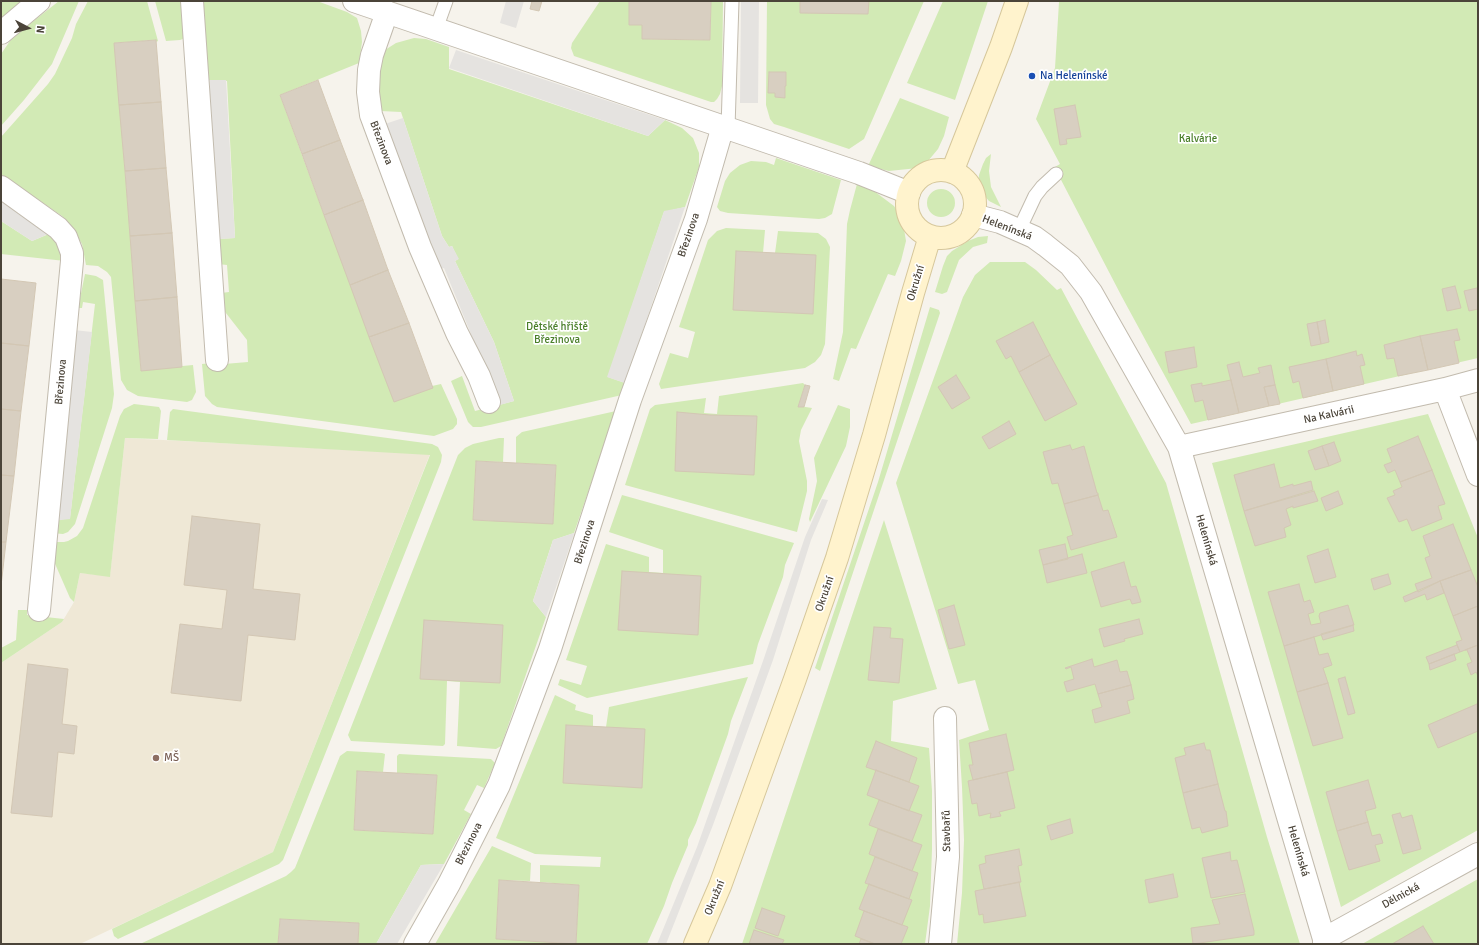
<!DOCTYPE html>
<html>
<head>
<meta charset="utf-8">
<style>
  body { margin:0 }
  #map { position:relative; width:1479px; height:945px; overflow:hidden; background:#f6f3ec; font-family:Signika,sans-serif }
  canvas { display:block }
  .frame { position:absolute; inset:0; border:2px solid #4b4439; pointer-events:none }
  .north { position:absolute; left:8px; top:8px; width:40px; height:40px; -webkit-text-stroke:3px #fff; paint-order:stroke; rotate:96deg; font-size:11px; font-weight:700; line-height:16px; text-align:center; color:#4b4439 }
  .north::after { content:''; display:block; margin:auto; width:14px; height:18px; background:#4b4439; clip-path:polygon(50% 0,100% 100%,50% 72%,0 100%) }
</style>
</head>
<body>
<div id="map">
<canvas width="1479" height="945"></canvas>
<div class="frame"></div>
<div class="north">N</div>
</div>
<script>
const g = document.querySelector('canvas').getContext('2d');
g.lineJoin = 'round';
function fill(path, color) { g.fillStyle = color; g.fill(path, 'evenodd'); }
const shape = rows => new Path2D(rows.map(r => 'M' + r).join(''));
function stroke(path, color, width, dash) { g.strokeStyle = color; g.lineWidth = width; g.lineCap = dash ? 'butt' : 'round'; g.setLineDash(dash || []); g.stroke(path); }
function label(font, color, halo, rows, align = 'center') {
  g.font = font + ' Signika,sans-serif'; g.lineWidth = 3.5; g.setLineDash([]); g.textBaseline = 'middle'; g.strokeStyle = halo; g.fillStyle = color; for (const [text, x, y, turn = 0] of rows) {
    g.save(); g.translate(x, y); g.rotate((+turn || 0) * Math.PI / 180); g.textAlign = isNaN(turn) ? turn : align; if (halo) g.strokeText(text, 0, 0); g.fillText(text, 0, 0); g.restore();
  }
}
fill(shape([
  [125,438,430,454,273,852,80,944,1,944,1,663,62,622,74,602,80,573,110,576]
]), '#efe8d6');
fill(shape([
  [1,1,23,1,1,19],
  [59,1,79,1,52,64,24,100,1,126,1,54,10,41,26,27],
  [88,1,147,1,158,41,156,42,156,40,115,43,141,370,193,365,196,392,192,400,187,402,138,396,127,390,121,380,111,277,107,272,98,266,86,265,82,244,69,223,62,216,1,174,1,137,48,84,55,74,72,38,76,24],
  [155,1,182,1,185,36,183,39,180,40,166,41],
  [199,1,317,1,347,12,357,18,361,31,362,42,359,63,280,95,324,215,433,388,432,386,441,384,457,419,457,424,453,429,434,436,217,407,212,404,205,396,202,364,212,363,212,365,248,362,247,340,222,308,221,293,229,292,227,265,218,264,216,239,235,238,227,81,204,80],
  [600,1,629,1,629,25,642,25,642,39,710,40,711,1,723,1,722,86,720,94,717,99,714,102,711,102,574,56,571,48,572,43],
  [767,1,924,1,864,139,849,149,784,127,774,124,770,119,766,105],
  [943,1,988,1,955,100,907,83],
  [1061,1,1478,1,1478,358,1191,424,1122,297,1059,176,1055,167,1060,164,1036,119,1055,68,1059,2],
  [414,38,426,39,449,47,449,69,648,136,665,120,682,128,693,138,699,153,699,167,685,207,664,212,608,377,625,383,622,395,481,427,473,427,468,422,451,381,462,376,475,411,514,401,494,342,455,261,458,259,452,246,449,247,442,236,401,112,380,111,373,96,378,61,385,50,396,43],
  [900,98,949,117,944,136,938,149,928,161,918,168,889,171,868,166],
  [991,154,989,171,991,187,1001,207,989,201,981,192,978,185,979,175,983,164,986,158],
  [776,158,841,180,832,214,825,218,819,219,728,213,720,211,717,207,725,181,730,173,740,165,751,161,766,162,774,165],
  [857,184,874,191,894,206,898,212,903,223,906,241,901,261,895,276,888,274,856,349,851,348,839,381,833,379,843,332,847,224,850,210],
  '927 203a14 14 0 1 1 28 0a14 14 0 1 1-28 0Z',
  [1,221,32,241,51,233,60,246,65,261,1,254],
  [726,228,765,230,763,253,775,253,778,231,818,233,826,239,830,247,825,344,821,355,815,362,805,368,661,389,659,384,670,353,688,358,695,332,679,327,708,240,717,231],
  [988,236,987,243,973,247,959,260,947,292,942,294,935,292,943,266,947,256,952,251,968,241,978,237],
  [990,262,1025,262,1036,270,1057,290,1061,288,1166,483,1267,837,1300,944,957,944,962,893,964,840,962,787,959,740,989,730,975,680,958,684,896,483,963,297,975,275],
  [85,274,96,276,103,280,114,394,112,408,75,524,68,532,63,534,51,533,52,521,70,518,95,304,83,302,82,308,78,308],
  [930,307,939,310,940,313,820,671,815,668,878,482],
  [803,383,805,385,799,406,812,408,801,430,799,441,807,481,807,491,797,532,625,485,650,409,655,405,706,398,704,413,717,414,719,396],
  [134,404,159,407,161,411,158,439,125,438,110,577,80,573,74,602,70,598,49,550,50,542,64,542,68,541,77,536,83,528,120,416,124,409],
  [838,405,850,409,850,427,846,446,810,522,809,519,817,481,814,458],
  [173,409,432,444,438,447,442,455,441,462,283,860,279,864,118,939,114,936,112,929,273,852,430,455,167,440,170,412],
  [616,411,574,533,553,540,533,601,546,617,501,746,496,749,457,746,460,682,447,681,445,744,443,746,351,741,348,735,458,455,465,448,473,444,499,438,504,438,503,462,476,461,473,520,553,523,556,465,516,463,516,437,522,432],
  [1428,414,1478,538,1478,830,1341,907,1212,463],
  [622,495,794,543,785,565,783,577,758,644,753,664,587,698,558,685,560,679,581,685,587,666,566,660,606,544,649,557,649,572,663,573,663,550,609,532],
  [884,520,937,689,893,701,891,741,929,748,932,791,932,849,930,906,925,944,742,944],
  [18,610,27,610,27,615,64,619,62,622,1,663,1,648,16,640],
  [748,677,731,721,728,734,696,823,688,840,688,845,672,883,664,906,647,944,435,944,492,846,531,863,530,881,499,880,496,939,576,943,579,885,540,882,540,865,600,867,601,857,535,854,496,838,555,695,576,705,575,710,593,715,593,726,606,727,609,707],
  [347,751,382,753,385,754,383,772,357,771,354,830,433,834,437,775,397,773,397,756,399,754,491,759,495,763,484,788,477,785,464,810,471,814,444,864,421,865,376,944,358,944,359,923,280,919,278,944,140,944,286,876,291,872,295,868,340,756],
  [1478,879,1478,944,1362,944]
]), '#d2eab5');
fill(shape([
  [506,1,524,1,516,28,500,23],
  [741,1,759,1,758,103,740,103],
  [456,50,665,120,648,136,449,68],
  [209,80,226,80,235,238,220,239],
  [403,118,442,236,449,247,452,246,459,259,455,261,494,342,514,401,500,405,444,268,437,270,382,125],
  [1,198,51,233,32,241,1,221],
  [685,207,625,383,607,377,664,211],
  [74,330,92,332,70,519,52,521],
  [822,499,828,500,811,540,773,660,713,825,666,944,657,944,697,847,763,661,805,537],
  [574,533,574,534,546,617,533,601,553,540],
  [444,864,397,944,376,944,421,865]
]), '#e5e3e0');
const building = shape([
  [532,1,542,1,539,11,530,9,532,1],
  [629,1,711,1,710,40,642,39,642,25,629,25,629,1],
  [800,1,869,1,868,14,800,13,800,1],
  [156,40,161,102,119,105,114,43,156,40],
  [769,72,786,72,786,86,785,86,785,98,775,97,775,93,768,93,769,72],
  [318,80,340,140,302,154,280,95,318,80],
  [161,102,166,168,125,171,119,105,161,102],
  [1075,105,1081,137,1066,139,1067,144,1060,145,1054,109,1075,105],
  [340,140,363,200,324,215,302,154,340,140],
  [166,168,172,233,130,236,125,171,166,168],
  [363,200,388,270,350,285,324,215,363,200],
  [172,233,177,297,135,301,130,236,172,233],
  [736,251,816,255,813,314,733,310,736,251],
  [388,270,409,323,369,337,350,285,388,270],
  [1,279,36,283,29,346,1,343,1,279],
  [1455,286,1461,308,1447,311,1442,289,1455,286],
  [1477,288,1478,309,1469,311,1464,291,1477,288],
  [177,297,182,367,141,371,135,301,177,297],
  [1325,320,1329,342,1321,344,1317,322,1325,320],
  [1033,322,1050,355,1019,372,1011,356,1006,359,996,341,1033,322],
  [1317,322,1321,344,1311,346,1307,324,1317,322],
  [409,323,433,388,394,402,369,337,409,323],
  [1457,329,1460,340,1454,341,1459,363,1428,370,1420,336,1457,329],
  [1420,336,1428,370,1398,376,1394,358,1387,359,1384,345,1420,336],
  [1,343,29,346,21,411,1,409,1,343],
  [1194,347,1197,367,1169,373,1165,352,1194,347],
  [1356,351,1357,356,1362,354,1365,365,1360,366,1364,384,1333,391,1326,359,1356,351],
  [1050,355,1077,404,1045,421,1019,372,1050,355],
  [1326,359,1333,391,1303,398,1299,381,1293,383,1289,367,1326,359],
  [1239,362,1243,377,1260,373,1258,368,1271,365,1275,385,1264,387,1269,406,1239,413,1227,365,1239,362],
  [956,375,970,398,952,409,938,387,956,375],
  [1231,380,1239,413,1208,420,1203,400,1195,402,1191,385,1202,383,1202,386,1231,380],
  [805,385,810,386,804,407,798,407,805,385],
  [1275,385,1280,404,1269,406,1264,387,1275,385],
  [1,409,21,411,14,476,1,475,1,409],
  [677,412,710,415,757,416,754,475,675,471,677,412],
  [1009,421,1016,434,989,449,982,437,1009,421],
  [1418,436,1432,470,1400,482,1395,470,1388,473,1384,465,1392,462,1387,449,1418,436],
  [1334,442,1341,461,1329,466,1322,446,1334,442],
  [1070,445,1072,450,1084,446,1097,493,1098,493,1098,495,1064,504,1058,483,1052,484,1043,452,1070,445],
  [1322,446,1329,466,1315,470,1308,451,1322,446],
  [476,461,556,465,553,524,473,520,476,461],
  [1274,464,1280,488,1293,484,1293,486,1311,481,1313,490,1244,511,1234,475,1274,464],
  [1432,470,1445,504,1438,506,1442,519,1412,531,1407,519,1399,522,1387,498,1395,495,1393,491,1402,487,1400,482,1432,470],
  [1,475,14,476,6,542,1,542,1,475],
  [1314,491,1318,501,1293,508,1293,506,1286,509,1291,525,1284,528,1286,537,1255,546,1244,511,1314,491],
  [1338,491,1343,504,1326,511,1321,498,1338,491],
  [1098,495,1103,511,1108,510,1117,537,1071,550,1067,537,1073,535,1064,504,1098,495],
  [192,516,260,524,253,589,300,594,295,640,248,635,241,701,171,693,180,624,222,629,227,590,184,585,192,516],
  [1453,524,1471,570,1440,581,1418,592,1415,584,1432,578,1425,558,1430,556,1423,536,1453,524],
  [1,542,6,542,1,586,1,542],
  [1065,544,1068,559,1043,565,1039,550,1065,544],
  [1328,549,1336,577,1315,583,1307,556,1328,549],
  [1082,554,1087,573,1047,583,1043,565,1082,554],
  [1124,562,1131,587,1136,586,1141,602,1132,604,1130,599,1101,607,1091,572,1124,562],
  [1471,570,1478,587,1478,606,1453,616,1440,581,1471,570],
  [622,571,701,576,698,635,618,630,622,571],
  [1388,574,1391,584,1374,590,1371,579,1388,574],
  [1440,581,1444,593,1427,600,1425,594,1405,602,1403,597,1440,581],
  [1299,584,1304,602,1310,600,1314,612,1308,614,1311,625,1321,623,1319,616,1320,613,1348,605,1354,625,1284,646,1268,592,1299,584],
  [954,605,965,645,949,649,938,610,954,605],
  [1478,606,1478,645,1460,652,1456,642,1462,640,1453,616,1478,606],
  [1139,619,1143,634,1124,639,1125,641,1104,647,1099,629,1139,619],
  [424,620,503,625,500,683,420,679,424,620],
  [1353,625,1354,631,1323,640,1321,634,1353,625],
  [874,627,891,628,890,638,903,639,899,683,868,680,874,627],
  [1314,637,1319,655,1328,653,1332,665,1323,668,1328,683,1297,692,1284,646,1314,637],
  [1457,645,1460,652,1429,664,1426,657,1457,645],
  [1478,645,1478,676,1476,672,1471,675,1467,664,1472,662,1467,650,1465,650,1478,645],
  [1454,654,1456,660,1430,670,1429,664,1454,654],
  [1092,659,1094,667,1117,660,1120,672,1127,671,1131,685,1098,694,1095,684,1067,692,1064,682,1074,679,1071,667,1066,669,1065,668,1092,659],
  [28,664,68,669,62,724,77,726,74,754,58,752,52,817,11,813,28,664],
  [1345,677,1355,713,1348,715,1338,679,1345,677],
  [1328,683,1343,738,1313,746,1297,692,1328,683],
  [1131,685,1134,699,1127,701,1130,713,1095,723,1092,710,1102,707,1098,694,1131,685],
  [1477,704,1478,731,1438,748,1428,725,1477,704],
  [566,725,645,729,642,788,563,783,566,725],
  [1006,734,1014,770,973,780,969,765,973,765,969,743,1006,734],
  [876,741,917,758,909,782,866,767,876,741],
  [1204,743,1206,750,1210,750,1218,784,1183,793,1175,758,1186,755,1184,748,1204,743],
  [876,770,919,786,909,811,867,795,876,770],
  [357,771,437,775,433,834,354,830,357,771],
  [1007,772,1015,808,999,812,1001,816,990,818,991,813,979,816,977,803,972,804,968,781,1007,772],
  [1368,780,1376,808,1365,811,1368,822,1337,831,1326,792,1368,780],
  [1218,784,1225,811,1226,811,1228,826,1202,833,1200,827,1192,829,1183,793,1218,784],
  [879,800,922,815,912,841,869,825,879,800],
  [1400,813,1402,818,1412,815,1421,849,1403,854,1392,815,1400,813],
  [1070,819,1073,833,1051,840,1047,826,1070,819],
  [1368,822,1372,836,1380,834,1383,843,1375,845,1380,861,1349,870,1337,831,1368,822],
  [878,829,922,845,912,871,869,854,878,829],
  [1019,849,1022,865,1018,866,1021,882,984,889,979,865,986,863,985,856,1019,849],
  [1230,852,1231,861,1237,860,1245,892,1211,898,1202,858,1230,852],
  [875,857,918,873,909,899,865,883,875,857],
  [1173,874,1178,897,1149,903,1145,880,1173,874],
  [499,880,579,885,576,944,496,939,499,880],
  [1019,882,1026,916,984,923,983,914,979,915,975,891,1019,882],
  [869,884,912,900,902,925,859,909,869,884],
  [1245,894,1254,931,1254,935,1193,944,1191,928,1220,924,1212,900,1245,894],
  [762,908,785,916,778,936,755,928,762,908],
  [864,911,908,927,901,944,875,944,855,936,864,911],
  [280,919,359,923,358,944,278,944,280,919],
  [1423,926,1434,944,1392,944,1423,926],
  [754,930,784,940,782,944,749,944,754,930],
  [861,939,875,944,859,944,861,939]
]);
fill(building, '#d8cfc1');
stroke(building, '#d3c7b4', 1);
const lane = shape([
  [436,29,446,1],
  [728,128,732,1],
  [1019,230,1035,196,1042,187,1056,174]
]);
const street = shape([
  [192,1,217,360],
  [354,1,859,173,909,193],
  [387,12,372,55,369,70,368,92,371,115,420,247,457,333,479,376,489,402],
  [1,33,39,1],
  [1,187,58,228,66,237,72,253,72,261,39,610],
  [973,215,1000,222,1034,237,1045,245,1070,265,1091,292,1179,447,1324,939,1324,944],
  [1445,389,1478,475],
  [1179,447,1445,389,1478,380],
  [1324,939,1478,854],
  [415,944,449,884,499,785,550,649,630,400,696,219,723,126],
  [940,944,948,857,945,718]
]);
const secondary = shape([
  '907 204a34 34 0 1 1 68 0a34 34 0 1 1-68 0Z',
  [952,172,1001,47,1017,1],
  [695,944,720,886,795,679,837,558,874,435,913,293,930,236]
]);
stroke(lane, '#c2bbae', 15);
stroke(street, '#c2bbae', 24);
stroke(secondary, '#d6c79b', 24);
stroke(lane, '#fff', 13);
stroke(street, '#fff', 22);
stroke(secondary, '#fff3cd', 22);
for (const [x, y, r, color] of [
  [1032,76,4,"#1a4fb4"],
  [156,758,4,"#8d6e63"]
]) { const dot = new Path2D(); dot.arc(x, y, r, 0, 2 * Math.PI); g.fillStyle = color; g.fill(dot); stroke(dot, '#fff', 1.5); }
label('11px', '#164399', '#fff', [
  ["Na Helenínské",1040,76]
], 'left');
label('11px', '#4a7f2a', '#fff', [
  ["Kalvárie",1198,139],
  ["Dětské hřiště",557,327],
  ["Březinova",557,340]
]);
label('11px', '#4b4439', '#fff', [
  ["Březinova",381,143,69],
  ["Helenínská",1007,228,21],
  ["Březinova",689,235,-71],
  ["Okružní",916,283,-73],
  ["Březinova",61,382,-85],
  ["Na Kalvárii",1329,415,-12],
  ["Helenínská",1206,540,74],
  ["Březinova",585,542,-72],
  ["Okružní",825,594,-71],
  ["Stavbařů",947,831,-91],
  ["Březinova",469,844,-63],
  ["Helenínská",1298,851,74],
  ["Dělnická",1401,896,-29],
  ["Okružní",715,898,-68]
]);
label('11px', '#785e54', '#fff', [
  ["MŠ",164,758]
], 'left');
</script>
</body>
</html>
